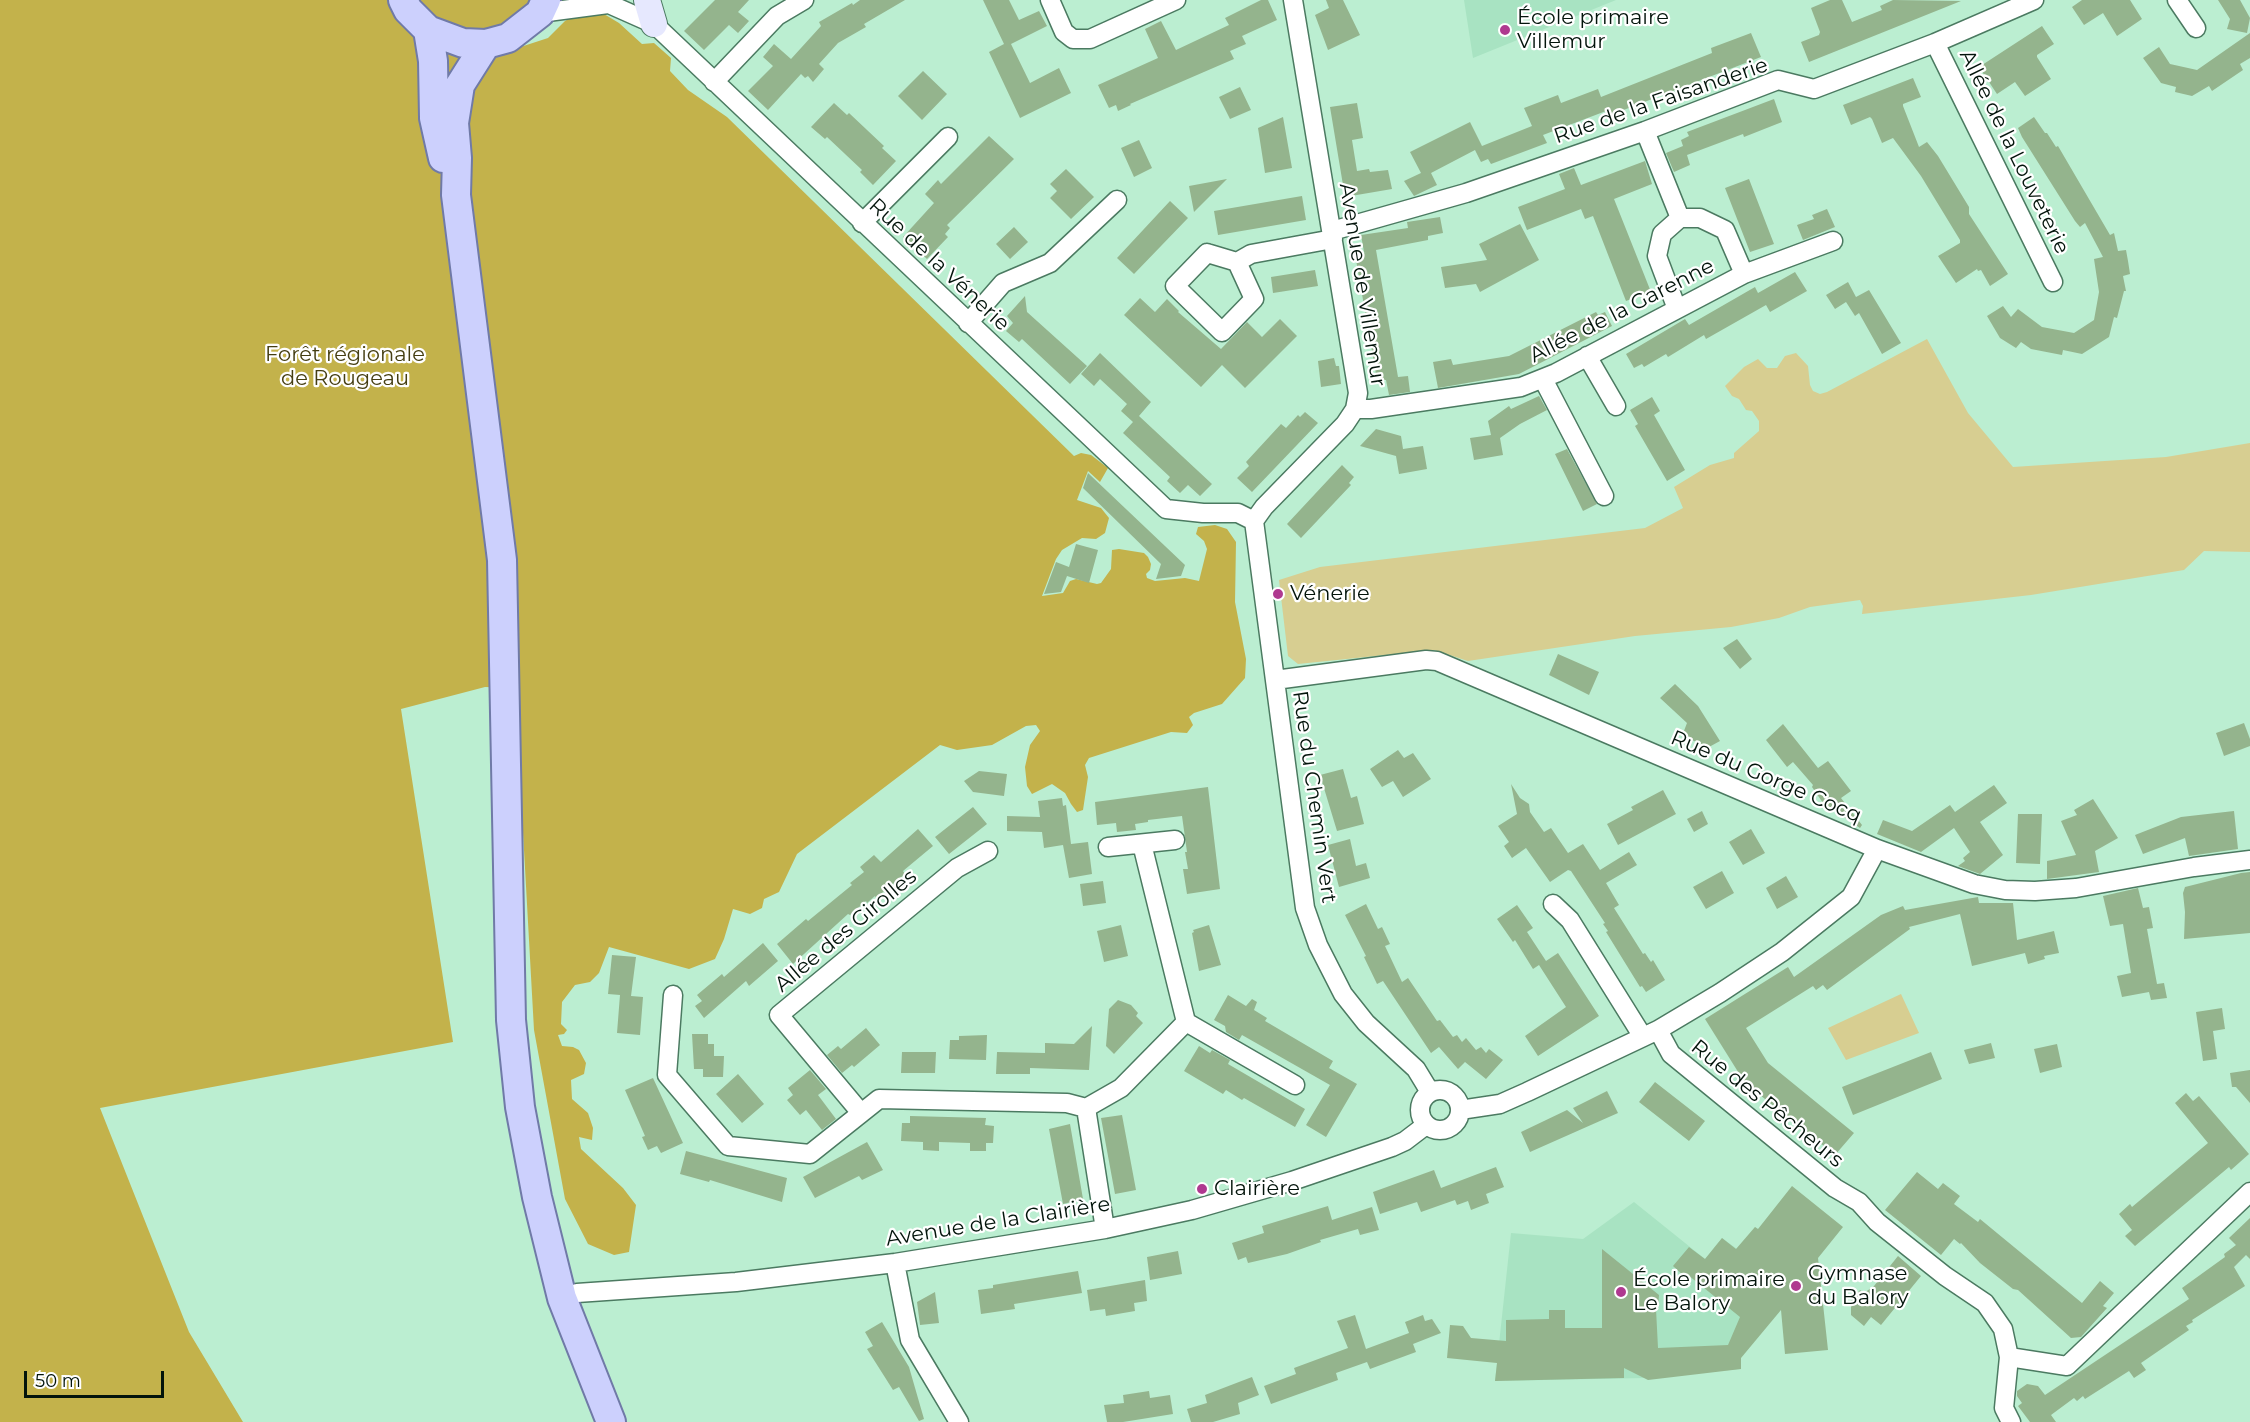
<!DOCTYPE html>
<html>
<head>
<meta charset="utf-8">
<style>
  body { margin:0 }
  #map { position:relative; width:2250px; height:1422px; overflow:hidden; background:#bbeed1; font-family:Montserrat,sans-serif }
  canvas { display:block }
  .scale { position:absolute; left:24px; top:1371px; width:140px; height:27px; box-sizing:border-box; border:3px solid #03140b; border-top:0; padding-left:8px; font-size:18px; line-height:21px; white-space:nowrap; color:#03140b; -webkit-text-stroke:4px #fff; paint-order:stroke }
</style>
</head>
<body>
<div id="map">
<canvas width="2250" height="1422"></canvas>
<div class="scale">50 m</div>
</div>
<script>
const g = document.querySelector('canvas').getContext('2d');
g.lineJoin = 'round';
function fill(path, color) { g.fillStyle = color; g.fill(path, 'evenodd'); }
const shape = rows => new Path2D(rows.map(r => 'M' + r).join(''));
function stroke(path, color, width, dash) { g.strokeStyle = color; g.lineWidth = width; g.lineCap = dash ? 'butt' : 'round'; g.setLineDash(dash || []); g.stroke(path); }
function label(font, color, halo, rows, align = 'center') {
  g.font = font + ' Montserrat,sans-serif'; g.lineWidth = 4.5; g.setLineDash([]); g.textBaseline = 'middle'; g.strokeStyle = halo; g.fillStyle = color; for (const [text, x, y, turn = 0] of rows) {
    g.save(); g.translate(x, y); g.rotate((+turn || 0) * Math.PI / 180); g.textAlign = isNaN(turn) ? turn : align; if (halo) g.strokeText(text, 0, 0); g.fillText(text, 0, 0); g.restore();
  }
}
fill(shape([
  [1464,0,1616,0,1473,58],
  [1634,1202,1705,1259,1722,1238,1737,1249,1755,1227,1769,1238,1751,1302,1741,1358,1741,1369,1644,1378,1495,1381,1511,1233,1583,1239]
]), '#a8e3c2');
fill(shape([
  [1927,339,1968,413,2013,467,2166,457,2250,443,2250,552,2204,551,2184,570,2031,595,1862,614,1863,606,1860,600,1810,607,1779,618,1731,627,1635,636,1468,661,1434,650,1298,664,1288,656,1279,580,1320,567,1645,528,1683,508,1674,487,1710,465,1734,458,1734,453,1759,431,1759,421,1752,411,1746,410,1739,399,1732,396,1725,386,1744,367,1758,359,1767,368,1777,368,1785,356,1796,353,1808,366,1810,385,1813,391,1820,394,1827,392],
  [1901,994,1919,1033,1846,1060,1828,1028]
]), '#d7ce91');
fill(shape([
  [0,0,539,0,496,55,548,38,565,21,580,13,599,11,619,23,642,44,654,43,671,58,670,71,688,90,727,117,1074,456,1081,453,1091,455,1108,468,1100,482,1088,471,1077,500,1101,508,1109,518,1105,533,1096,539,1082,538,1062,550,1056,559,1042,596,1063,593,1070,581,1076,579,1097,584,1101,583,1111,569,1112,550,1119,549,1144,553,1148,557,1151,564,1150,570,1146,574,1147,578,1155,581,1185,578,1199,581,1207,549,1204,541,1196,534,1198,527,1215,525,1227,529,1236,542,1235,602,1246,659,1245,678,1222,704,1194,713,1189,717,1193,725,1187,733,1171,732,1089,758,1085,765,1088,777,1083,810,1077,812,1071,804,1065,793,1052,784,1032,794,1027,786,1025,767,1030,745,1040,731,1036,725,1026,726,992,745,957,750,940,745,797,854,779,892,764,899,762,908,750,914,733,909,724,939,715,959,689,969,609,947,599,973,590,982,575,985,562,1002,561,1024,567,1030,564,1034,558,1035,562,1046,573,1047,579,1050,586,1063,584,1074,571,1080,572,1099,588,1113,593,1128,592,1140,579,1137,581,1149,623,1188,636,1205,629,1252,614,1255,588,1244,565,1199,534,1030,515,688,485,687,401,709,453,1042,100,1108,189,1332,243,1422,0,1422]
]), '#c3b24b');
fill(shape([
  [715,0,749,0,738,12,749,21,738,33,729,25,704,50,684,31],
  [860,0,905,0,864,24,866,27,838,43,819,64,824,69,813,82,808,76,805,78,801,74,768,110,748,91,773,66,763,57,774,44,791,59,821,26,819,22,852,3,853,5],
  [983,0,1009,0,1019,20,1039,11,1047,26,1011,44,1030,83,1059,68,1071,93,1020,118,989,52,1004,44],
  [1261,0,1268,0,1277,20,1242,36,1246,44,1230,51,1234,59,1130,104,1131,105,1118,111,1116,105,1109,108,1098,85,1158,58,1145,29,1161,21,1176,50,1229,25,1225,18],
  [1326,0,1343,0,1360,35,1328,50,1315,15,1329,8],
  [1830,0,1842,0,1852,22,1882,10,1880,6,1893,0,1961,1,1809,62,1801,42,1819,35,1820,32,1811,8],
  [2082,0,2130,0,2142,19,2117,36,2103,13,2084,25,2072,7],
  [2218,0,2240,0,2250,18,2247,33,2227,29,2230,19],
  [2042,26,2054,44,2037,55,2037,57,2051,79,2025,96,2015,82,1997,94,1979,67],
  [1751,33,1761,57,1608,116,1606,111,1543,135,1547,143,1491,164,1488,159,1481,162,1475,150,1431,173,1437,185,1414,196,1404,181,1421,173,1410,152,1470,122,1482,146,1532,126,1524,108,1558,95,1561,103,1598,89,1601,97,1712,53,1711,48],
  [2250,33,2250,58,2240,64,2243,70,2212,91,2209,86,2192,96,2175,92,2176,87,2161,83,2143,58,2159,47,2170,64,2197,70],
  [923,71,947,94,922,120,898,96],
  [1913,78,1921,97,1903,104,1903,106,1919,147,1927,142,1938,156,1969,207,1969,214,2008,274,1990,286,1981,270,1978,271,1977,269,1956,283,1938,256,1960,243,1960,240,1921,176,1893,138,1882,143,1872,119,1870,117,1851,125,1843,105],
  [1240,87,1251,110,1230,119,1219,97],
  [1774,99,1782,122,1744,137,1743,134,1687,155,1690,165,1674,172,1666,153,1683,146,1681,140,1689,136,1687,132],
  [834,103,847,115,849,113,884,146,882,148,896,161,873,185,860,172,862,170,827,137,825,139,811,127],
  [1357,103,1363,138,1352,140,1357,171,1369,169,1370,172,1388,170,1392,189,1345,197,1330,107],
  [1283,117,1292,168,1265,173,1258,128],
  [2034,117,2045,133,2047,133,2056,147,2058,146,2110,235,2114,233,2118,251,2126,250,2128,261,2130,274,2123,276,2126,291,2124,291,2117,318,2114,317,2109,337,2082,354,2063,350,2062,355,2031,349,2021,342,2016,348,2000,338,1987,316,2003,306,2011,317,2018,309,2042,327,2074,333,2094,320,2099,292,2094,259,2103,257,2085,223,2080,227,2075,221,2022,137,2018,128],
  [989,136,1014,159,947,225,950,228,945,234,948,237,927,259,903,237,934,203,925,194,938,180,941,184],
  [1139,140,1152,168,1134,177,1121,148],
  [1645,161,1652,184,1614,199,1651,292,1626,301,1593,216,1585,219,1581,209,1527,230,1518,207,1565,189,1559,174,1574,168,1581,185],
  [1066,169,1094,197,1071,219,1050,198,1057,191,1050,184],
  [1227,179,1194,212,1189,186],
  [1749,179,1774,244,1750,252,1725,188],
  [1302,196,1306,220,1218,235,1214,211],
  [1170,201,1188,218,1134,274,1117,258],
  [1827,209,1835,227,1803,240,1797,225,1814,219,1812,215],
  [1440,217,1443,233,1428,236,1428,240,1376,250,1398,377,1408,376,1410,392,1389,395,1386,380,1377,380,1355,254,1366,252,1364,252,1361,235,1408,228,1407,222],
  [1520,224,1539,260,1480,292,1476,284,1445,288,1441,267,1487,260,1479,244],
  [1014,227,1028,242,1010,259,996,244],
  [1315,270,1318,286,1273,293,1271,277],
  [1795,272,1807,291,1770,312,1766,305,1706,339,1704,335,1668,357,1666,354,1644,367,1642,364,1634,368,1626,354,1685,319,1689,325,1755,287,1758,293],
  [1848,282,1856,297,1869,290,1901,343,1882,354,1859,313,1855,316,1846,302,1835,309,1826,295],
  [1025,296,1027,312,1087,366,1070,384,1022,339,1019,342,1006,331,1013,323,1007,316],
  [1140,298,1155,312,1167,299,1179,311,1178,312,1221,349,1247,322,1262,337,1280,319,1297,336,1245,388,1222,365,1201,387,1124,315],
  [1596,312,1598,315,1605,312,1612,326,1519,374,1438,388,1433,362,1451,359,1453,365,1509,356],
  [1100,353,1151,402,1139,416,1212,484,1200,496,1188,485,1180,493,1167,481,1170,477,1123,433,1133,422,1121,411,1127,404,1100,379,1094,386,1081,374],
  [1334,358,1336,366,1339,366,1341,384,1321,387,1318,361],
  [1539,396,1547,410,1520,424,1500,438,1503,455,1474,460,1470,438,1491,435,1488,421,1509,406,1511,409],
  [1652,397,1660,411,1654,415,1685,470,1667,481,1635,426,1638,424,1630,410],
  [1305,412,1318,423,1252,492,1237,478,1249,466,1246,462,1281,424,1286,428,1298,415,1300,417],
  [1376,429,1401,436,1403,449,1423,446,1427,469,1399,474,1396,456,1360,446],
  [1567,449,1597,504,1583,511,1555,454],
  [1342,465,1354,477,1349,483,1351,485,1301,538,1287,524],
  [1088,473,1185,565,1181,576,1156,579,1161,564,1083,488],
  [1076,544,1098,550,1089,583,1067,576,1061,592,1044,594,1056,562,1069,567],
  [1737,639,1752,659,1740,669,1723,648],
  [1558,654,1599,672,1589,695,1549,675],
  [1675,684,1698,706,1720,741,1709,747,1682,736,1687,723,1660,698],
  [2244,723,2250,739,2250,746,2224,756,2216,733],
  [1783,724,1818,768,1828,761,1851,791,1841,798,1862,825,1860,828,1823,803,1812,787,1813,785,1793,762,1787,767,1766,740],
  [1398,750,1404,758,1413,753,1431,779,1403,797,1393,781,1382,787,1370,769],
  [1343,769,1351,798,1357,796,1364,824,1337,831,1320,775],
  [979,771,1007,774,1004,796,973,792,964,781],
  [1511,784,1520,798,1529,804,1530,812,1544,832,1551,828,1568,853,1583,844,1600,870,1629,852,1637,865,1606,883,1619,905,1614,908,1643,954,1645,953,1651,962,1653,960,1665,980,1646,992,1642,986,1640,987,1606,932,1608,931,1603,924,1605,923,1571,871,1568,870,1550,882,1526,848,1512,858,1504,846,1509,842,1498,826,1517,814],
  [1994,785,2007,803,1980,822,2003,855,1980,874,1958,866,1965,861,1963,858,1970,852,1954,828,1921,852,1877,834,1883,820,1912,831,1950,805,1955,812],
  [1208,787,1220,889,1187,894,1183,869,1188,869,1185,852,1187,852,1182,816,1148,820,1148,822,1135,824,1136,830,1117,832,1116,823,1097,825,1095,802],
  [1663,790,1676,814,1618,845,1607,824,1633,810,1631,807],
  [1062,798,1063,806,1066,805,1071,844,1088,842,1092,874,1069,878,1063,845,1044,848,1042,832,1007,831,1007,816,1040,817,1038,801],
  [2093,799,2118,838,2095,851,2099,872,2047,879,2047,861,2076,855,2061,821,2077,815,2074,810],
  [973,807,987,824,949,854,935,837],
  [1702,811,1708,824,1694,832,1687,819],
  [2234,811,2238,849,2189,856,2185,838,2143,854,2135,835,2181,817],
  [2018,814,2042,814,2040,864,2016,863],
  [918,829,933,846,903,871,905,874,876,898,875,896,867,903,866,901,850,915,848,914,793,964,777,944,806,919,808,921,852,885,850,883,864,872,860,867,874,855,881,862],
  [1751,829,1765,853,1743,865,1729,842],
  [1350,839,1356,866,1366,863,1370,878,1339,887,1328,845],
  [1722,871,1734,893,1706,909,1693,887],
  [2250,872,2250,933,2184,939,2185,912,2183,893,2185,887,2241,873],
  [1786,876,1798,897,1777,909,1766,888],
  [1103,881,1106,903,1083,906,1080,884],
  [2138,888,2143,908,2149,907,2153,928,2147,929,2157,984,2164,983,2167,998,2151,1000,2149,992,2122,997,2117,976,2131,973,2123,924,2110,926,2103,896],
  [1978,897,1979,903,2013,903,2017,940,2054,931,2059,953,2044,956,2045,959,2028,964,2025,953,1972,966,1960,914,1909,927,1910,929,1827,990,1823,985,1816,990,1813,986,1746,1028,1768,1063,1854,1133,1835,1155,1745,1083,1705,1019,1788,967,1794,977,1881,915,1903,906,1905,910],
  [1366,904,1378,929,1382,927,1390,944,1385,946,1402,982,1408,978,1437,1021,1440,1020,1453,1037,1457,1035,1462,1042,1466,1038,1476,1050,1481,1047,1486,1053,1489,1049,1503,1060,1486,1079,1465,1062,1458,1069,1439,1047,1431,1053,1383,981,1377,984,1364,957,1366,956,1345,915],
  [1517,905,1533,928,1527,932,1546,961,1558,953,1599,1016,1538,1056,1525,1036,1566,1007,1539,965,1533,969,1515,940,1513,942,1497,919],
  [1121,925,1128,956,1104,962,1097,931],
  [1209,925,1221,965,1199,971,1192,933,1194,932,1193,930],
  [763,943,778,961,749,986,746,981,704,1018,695,1006,702,1001,697,995,722,974,724,977],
  [612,955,636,957,631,996,643,997,640,1035,617,1033,620,995,608,994],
  [1228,995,1246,1006,1252,999,1257,1002,1254,1010,1267,1018,1265,1021,1333,1061,1329,1068,1357,1084,1326,1137,1306,1125,1330,1085,1242,1035,1239,1040,1226,1032,1225,1026,1214,1020],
  [1118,1000,1131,1005,1138,1013,1136,1016,1143,1023,1114,1054,1106,1046,1109,1009],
  [2222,1008,2225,1029,2213,1031,2217,1059,2203,1061,2196,1012],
  [1092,1026,1089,1070,1030,1068,1030,1074,996,1074,997,1052,1045,1053,1045,1043,1074,1044],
  [866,1028,880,1045,854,1067,852,1065,842,1073,827,1055,838,1046,841,1049],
  [692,1034,708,1034,708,1044,714,1044,714,1056,724,1056,723,1077,703,1077,703,1069,694,1069],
  [987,1035,986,1060,949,1059,950,1040,959,1040,959,1036],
  [1991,1043,1995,1058,1969,1064,1964,1050],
  [2057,1044,2062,1067,2040,1073,2034,1049],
  [1199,1046,1210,1053,1212,1050,1230,1060,1228,1064,1305,1109,1295,1127,1244,1098,1242,1100,1226,1090,1223,1094,1184,1071],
  [902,1052,936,1052,935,1073,901,1073],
  [1931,1052,1942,1079,1853,1115,1842,1087],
  [810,1070,826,1089,818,1095,836,1119,822,1130,806,1110,800,1115,787,1100,793,1095,788,1088],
  [2250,1070,2250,1103,2236,1087,2232,1087,2230,1073],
  [738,1074,764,1104,742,1123,716,1094],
  [653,1078,683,1143,661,1153,657,1146,648,1150,642,1137,645,1136,625,1090],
  [1655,1082,1705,1121,1689,1141,1639,1102],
  [1607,1091,1618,1113,1530,1152,1521,1132,1567,1110,1583,1123,1573,1108],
  [2186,1093,2193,1101,2199,1096,2249,1154,2231,1170,2229,1167,2135,1246,2125,1236,2132,1230,2119,1214,2130,1204,2132,1207,2208,1143,2175,1103],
  [1122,1115,1136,1190,1115,1194,1101,1118],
  [910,1116,986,1118,985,1125,994,1126,993,1143,986,1143,986,1151,970,1151,970,1143,939,1142,939,1151,923,1150,923,1142,901,1141,902,1123,910,1123],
  [1070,1124,1083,1199,1063,1204,1049,1129],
  [867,1142,883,1170,862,1180,859,1176,815,1198,803,1177],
  [686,1151,787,1178,782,1202,710,1180,709,1182,680,1174],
  [1496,1167,1504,1187,1486,1194,1489,1203,1471,1210,1468,1201,1457,1205,1455,1200,1421,1212,1417,1202,1380,1214,1373,1192,1434,1170,1441,1188],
  [1917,1172,1938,1189,1943,1183,1960,1196,1954,1204,1978,1222,1980,1219,2082,1303,2100,1281,2114,1293,2103,1306,2107,1308,2081,1337,2071,1338,2018,1290,2013,1289,1980,1263,1961,1243,1960,1244,1954,1239,1941,1255,1885,1210],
  [1792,1186,1843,1227,1818,1258,1828,1350,1785,1354,1781,1310,1741,1358,1741,1369,1648,1380,1624,1368,1624,1378,1495,1381,1497,1363,1447,1358,1450,1325,1463,1326,1471,1338,1506,1341,1506,1320,1549,1319,1549,1310,1565,1310,1565,1328,1602,1328,1602,1249,1659,1295,1658,1308,1656,1309,1658,1348,1728,1345,1740,1317,1688,1275,1684,1276,1673,1266,1689,1247,1705,1259,1722,1238,1736,1249,1755,1227,1758,1229],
  [1328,1206,1332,1220,1372,1207,1379,1230,1360,1235,1358,1229,1320,1240,1321,1242,1287,1254,1248,1263,1246,1257,1238,1260,1232,1243,1264,1233,1262,1226],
  [2250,1218,2250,1259,2246,1255,2234,1267,2245,1286,2192,1320,2193,1322,2186,1326,2189,1330,2141,1363,2146,1370,2134,1378,2129,1371,2085,1399,2083,1396,2077,1401,2074,1398,2051,1415,2056,1422,2030,1422,2018,1406,2022,1403,2017,1396,2017,1391,2027,1384,2038,1386,2045,1395,2189,1299,2182,1288,2225,1257,2224,1254,2236,1245,2229,1238],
  [1178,1251,1182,1274,1150,1280,1147,1257],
  [1898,1256,1921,1276,1881,1325,1871,1317,1864,1326,1851,1315,1851,1301,1860,1290,1864,1293,1874,1286],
  [1078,1271,1082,1293,1014,1304,1015,1309,981,1314,978,1290,993,1288,993,1285],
  [1145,1280,1147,1301,1134,1303,1135,1311,1106,1316,1105,1309,1090,1311,1087,1290],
  [935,1292,939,1323,920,1325,917,1302],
  [1355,1315,1366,1349,1409,1333,1405,1322,1423,1315,1425,1321,1432,1319,1441,1333,1413,1344,1416,1352,1370,1369,1367,1362,1336,1373,1338,1380,1271,1404,1264,1386,1296,1374,1294,1368,1348,1348,1337,1321],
  [882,1322,909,1367,924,1419,919,1421,899,1387,893,1390,867,1349,873,1346,865,1332],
  [1252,1377,1259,1395,1238,1403,1240,1414,1213,1422,1191,1422,1187,1409,1207,1403,1205,1395],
  [1149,1391,1150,1398,1170,1395,1173,1414,1123,1422,1107,1422,1104,1405,1124,1403,1123,1395]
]), '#94b48d');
const minor = shape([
  [600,0,654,24,1166,509,1203,513,1238,513,1254,521],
  [1050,0,1064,32,1073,39,1090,39,1176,0],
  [1293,0,1358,393,1355,409,1345,424,1264,507,1254,521,1305,908,1318,945,1343,994,1366,1023,1416,1069,1430,1092],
  [2177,0,2196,28],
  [540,13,608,4],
  [1935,43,2053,282],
  [714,82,777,16,804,0],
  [1645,131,1680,218],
  [862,223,948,137],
  [1332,231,1466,193,1645,131,1778,80,1814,89,1935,43,2034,0],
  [1207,253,1237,262,1254,299,1222,332,1175,286,1207,253],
  [1237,262,1251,254,1333,239],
  [1677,309,1657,256,1662,234,1680,218,1700,218,1725,230,1744,274],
  [968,323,1003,283,1050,263,1117,200],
  [1587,356,1616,406],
  [1543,379,1604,496],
  [1355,409,1371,409,1521,387,1556,373,1744,274,1833,241],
  [1275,680,1426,660,1437,661,1877,849,1974,884,2005,890,2035,891,2076,888,2194,867,2250,860],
  [1108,847,1175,840],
  [1553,904,1570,920,1643,1037],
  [673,995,667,1075,728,1146,810,1154,879,1099,1067,1103,1086,1108],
  [1186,1022,1295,1085],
  [1658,1030,1671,1054,1835,1188,1859,1202,1877,1222,1945,1276,1985,1303,2003,1329,2009,1357,2004,1408,2011,1422],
  '1420 1110a20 20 0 1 1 40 0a20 20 0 1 1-40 0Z',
  [1460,1110,1500,1104,1527,1092,1658,1030,1720,993,1782,952,1851,897,1877,849],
  [861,1113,779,1015,957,868,988,851],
  [1105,1229,1086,1108,1121,1088,1186,1022,1142,844],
  [895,1263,910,1340,959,1422],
  [562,1298,577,1293,736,1282,895,1263,1105,1229,1192,1210,1292,1181,1392,1147,1405,1141,1426,1125],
  [2009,1357,2067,1366,2250,1192]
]);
const secondary = shape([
  [647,0,654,24]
]);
const primary = shape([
  [403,0,408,10,428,30,463,43,486,44,508,38,540,13,546,0],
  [428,30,433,61,434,118,443,158],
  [486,44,460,85,454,123,457,158,456,195,502,560,511,1020,520,1107,537,1197,562,1298,611,1422]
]);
stroke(minor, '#4b7a61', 21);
stroke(secondary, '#4b7a61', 28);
stroke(primary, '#707aa7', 32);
stroke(minor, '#fff', 18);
stroke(secondary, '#e6e8fe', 26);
stroke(primary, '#ccd0fd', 28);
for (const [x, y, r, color] of [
  [1505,30,6,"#af3990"],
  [1278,594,6,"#af3990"],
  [1202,1189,6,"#af3990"],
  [1796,1286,6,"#af3990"],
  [1621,1292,6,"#af3990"]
]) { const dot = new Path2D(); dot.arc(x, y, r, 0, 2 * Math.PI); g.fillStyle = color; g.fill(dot); stroke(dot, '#fff', 2); }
label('21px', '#03140b', '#fff', [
  ["École primaire",1517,18],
  ["Villemur",1517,42],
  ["Vénerie",1290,594],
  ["Clairière",1214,1189],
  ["Gymnase",1808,1274],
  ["du Balory",1808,1298],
  ["École primaire",1633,1280],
  ["Le Balory",1633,1304]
], 'left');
label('21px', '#03140b', '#fff', [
  ["Rue de la Faisanderie",1661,101,-19],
  ["Allée de la Louveterie",2014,152,64],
  ["Rue de la Vénerie",939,265,43],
  ["Avenue de Villemur",1362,285,81],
  ["Allée de la Garenne",1622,311,-27],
  ["Rue du Gorge Cocq",1766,777,23],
  ["Rue du Chemin Vert",1314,797,82],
  ["Allée des Girolles",846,931,-40],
  ["Rue des Pêcheurs",1767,1104,39],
  ["Avenue de la Clairière",998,1222,-9]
]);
label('21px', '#453e12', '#fff', [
  ["Forêt régionale",345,355],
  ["de Rougeau",345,379]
]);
</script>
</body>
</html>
